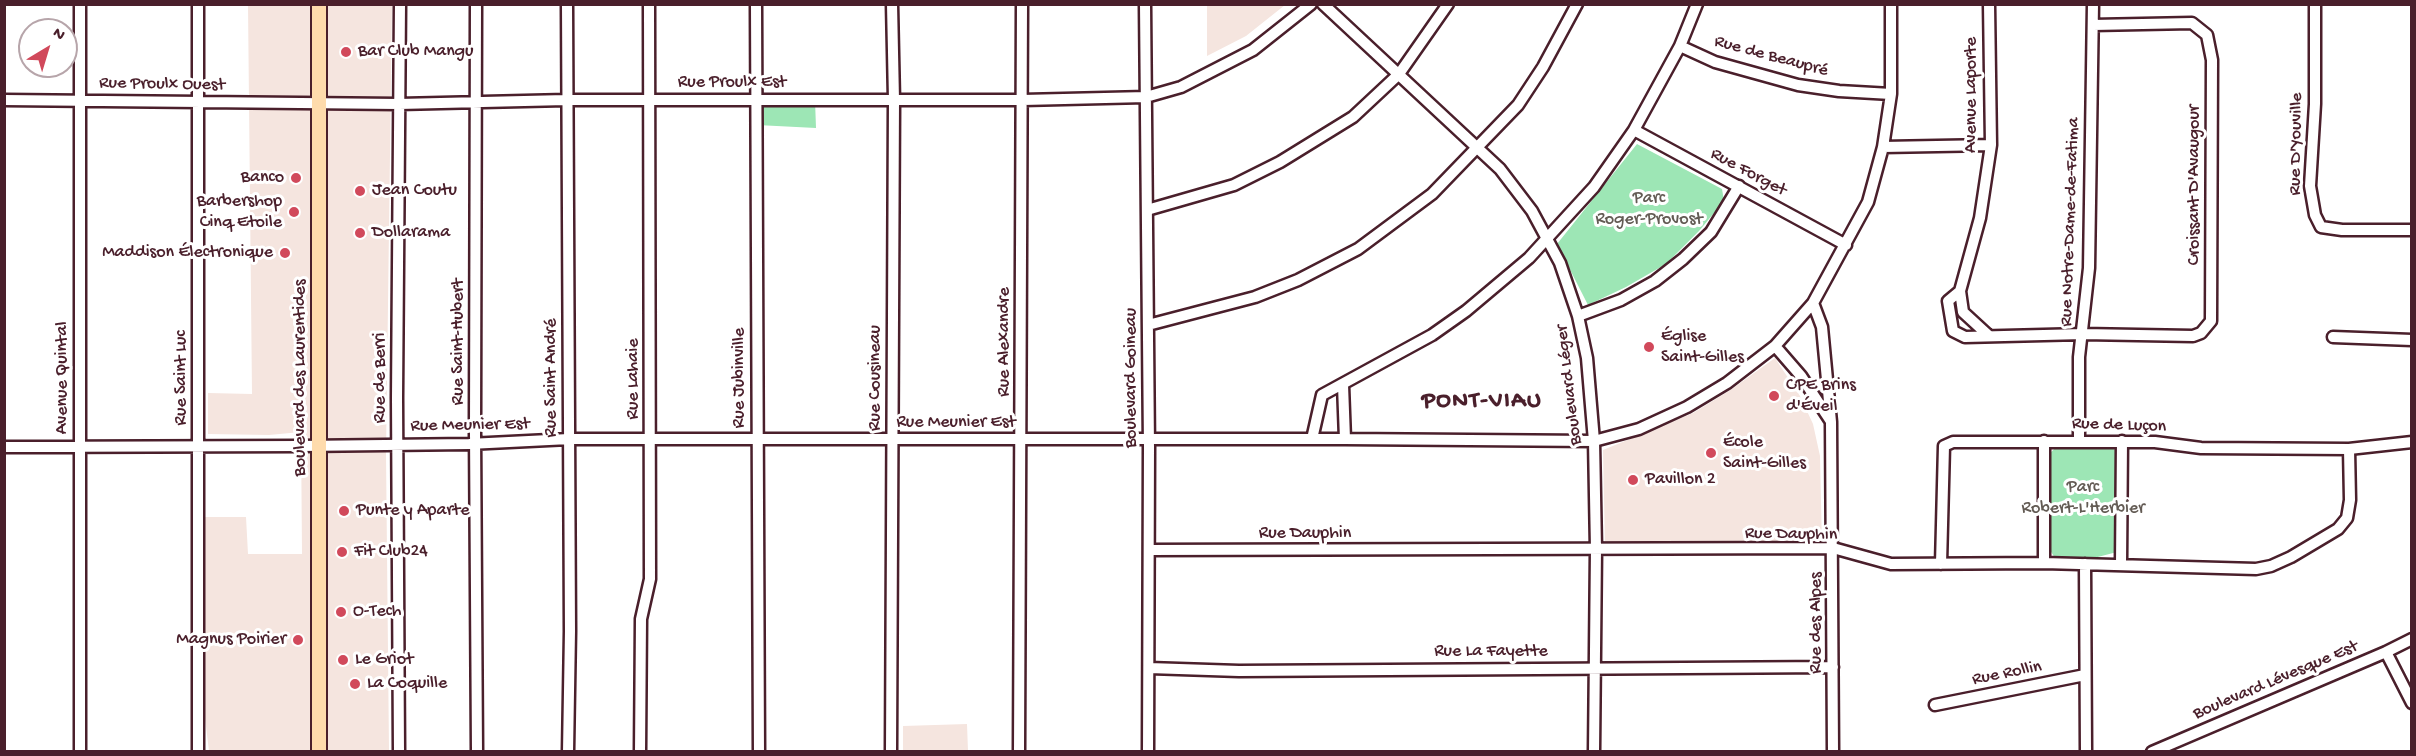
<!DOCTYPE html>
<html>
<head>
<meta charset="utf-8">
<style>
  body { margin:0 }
  #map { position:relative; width:2416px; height:756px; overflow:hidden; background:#fff; font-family:"Gochi Hand",sans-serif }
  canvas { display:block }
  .frame { position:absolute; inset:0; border:6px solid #4a1f2b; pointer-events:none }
  .north { position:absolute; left:18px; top:18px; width:60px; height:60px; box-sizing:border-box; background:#fff; border:2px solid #b7a5aa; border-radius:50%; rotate:38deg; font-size:16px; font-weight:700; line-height:24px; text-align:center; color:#4a1f2b }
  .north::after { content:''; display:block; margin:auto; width:21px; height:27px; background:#d1495b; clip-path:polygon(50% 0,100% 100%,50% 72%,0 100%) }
</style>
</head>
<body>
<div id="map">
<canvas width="2416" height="756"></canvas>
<div class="frame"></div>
<div class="north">N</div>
</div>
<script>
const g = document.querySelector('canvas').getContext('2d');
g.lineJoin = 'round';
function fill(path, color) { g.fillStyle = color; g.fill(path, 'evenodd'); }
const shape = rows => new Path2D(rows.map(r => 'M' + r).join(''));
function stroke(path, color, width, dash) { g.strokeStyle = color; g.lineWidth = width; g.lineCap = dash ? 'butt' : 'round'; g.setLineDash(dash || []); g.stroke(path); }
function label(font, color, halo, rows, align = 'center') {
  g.font = font + ' "Gochi Hand",sans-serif'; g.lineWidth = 6; g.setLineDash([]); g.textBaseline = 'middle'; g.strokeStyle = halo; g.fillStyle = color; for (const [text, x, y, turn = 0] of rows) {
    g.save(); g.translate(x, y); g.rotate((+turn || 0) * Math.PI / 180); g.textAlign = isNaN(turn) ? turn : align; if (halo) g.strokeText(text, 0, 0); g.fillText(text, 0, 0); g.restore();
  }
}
fill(shape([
  [248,5,392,5,386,454,389,751,209,751,198,660,198,517,246,517,248,554,302,554,301,432,269,435,208,434,208,393,252,394],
  [1207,5,1207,4,1285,5,1246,36,1207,56],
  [1775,358,1800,396,1813,424,1820,456,1822,546,1605,545,1603,450,1693,413,1729,391],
  [967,724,968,751,903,751,903,726]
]), '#f5e5df');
fill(shape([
  [757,99,815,100,816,128,757,125],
  [1637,144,1722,189,1724,201,1699,231,1666,264,1626,287,1588,305,1557,244],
  [2062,442,2108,445,2119,453,2117,552,2090,559,2067,561,2055,558,2046,544,2050,453]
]), '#9de6b5');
const minor = shape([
  [80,4,80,752],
  [476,4,475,432,477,752],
  [567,4,570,631,568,752],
  [756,4,759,752],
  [1145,4,1149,447,1148,752],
  [1323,4,1500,169,1532,211,1560,263,1578,316,1587,358,1594,441,1596,549,1594,752],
  [2315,4,2315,104,2310,186,2315,215,2321,227,2342,230,2412,230],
  [1680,46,1715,62,1798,85,1839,91,1891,94],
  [4,100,399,104,566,100,1023,100,1146,97,1181,87,1253,50,1311,4],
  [1634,130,1846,245],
  [1883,147,1991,145],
  [1147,210,1234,185,1280,162,1353,117,1399,74,1448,4],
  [1960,291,1948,301,1953,331,1965,337,2083,334,2193,336,2201,333,2211,321,2212,60,2207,35,2192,23,2093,25],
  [1813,303,1822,327,1831,422,1833,752],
  [1578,316,1621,300,1655,281,1683,259,1711,232,1739,186],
  [1148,325,1255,297,1298,280,1358,249,1432,194,1518,105,1543,67,1577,4],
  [1988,335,1963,312,1960,291,1980,218,1991,145,1989,4],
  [2333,337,2412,340],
  [1775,346,1801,376,1830,420],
  [1343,385,1345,439],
  [1312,439,1322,395,1432,335,1466,311,1529,258,1594,187,1634,130,1680,46,1697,4],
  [2079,441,2079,357,2089,268,2093,4],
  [4,447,301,446,469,444,569,439,1345,439,1594,441,1639,429,1687,407,1727,383,1775,346,1813,303,1868,202,1883,147,1891,94,1891,4],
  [1149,550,1833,548,1891,564,2044,563,2256,569,2271,566,2291,557,2338,529,2347,518,2350,500,2349,449],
  [2044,563,2044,441],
  [1941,564,1944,446,1953,442,2155,442,2201,448,2349,449,2412,442],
  [2085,564,2086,752],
  [2121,564,2122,441],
  [2386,652,2412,703],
  [1149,668,1239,671,1833,667],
  [1935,705,2085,675],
  [198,752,198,4],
  [399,752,397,398,400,4],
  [640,752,641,619,650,579,649,4],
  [891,752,894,100,892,4],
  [1019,752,1022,4],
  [2152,752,2386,652,2412,639]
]);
const major = shape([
  [319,752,319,4]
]);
stroke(minor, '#4a1f2b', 15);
stroke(major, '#4a1f2b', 18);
stroke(minor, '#fff', 10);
stroke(major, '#fedbac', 14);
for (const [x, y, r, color] of [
  [346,52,6,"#d1495b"],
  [296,178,6,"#d1495b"],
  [360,191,6,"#d1495b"],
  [294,212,6,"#d1495b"],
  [360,233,6,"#d1495b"],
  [285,253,6,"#d1495b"],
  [1649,347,6,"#d1495b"],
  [1774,396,6,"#d1495b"],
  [1711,453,6,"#d1495b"],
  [1633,480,6,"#d1495b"],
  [344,511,6,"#d1495b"],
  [342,552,6,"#d1495b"],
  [341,612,6,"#d1495b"],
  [298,640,6,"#d1495b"],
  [343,660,6,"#d1495b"],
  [355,684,6,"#d1495b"]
]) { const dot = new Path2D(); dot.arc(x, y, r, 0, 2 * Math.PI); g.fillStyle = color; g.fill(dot); stroke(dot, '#fff', 2); }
label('18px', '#4a1f2b', '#fff', [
  ["Bar Club Mangu",358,52],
  ["Banco",284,178,"right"],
  ["Jean Coutu",372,191],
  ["Barbershop",282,202,"right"],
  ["Cinq Etoile",282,223,"right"],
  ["Dollarama",372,233],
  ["Maddison Électronique",273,253,"right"],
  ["Église",1661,337],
  ["Saint-Gilles",1661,358],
  ["CPE Brins",1786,386],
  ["d'Éveil",1786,407],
  ["École",1723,443],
  ["Saint-Gilles",1723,464],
  ["Pavillon 2",1645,480],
  ["Punte y Aparte",356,511],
  ["Fit Club24",354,552],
  ["O-Tech",353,612],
  ["Magnus Poirier",286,640,"right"],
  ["Le Griot",355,660],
  ["La Coquille",367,684]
], 'left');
label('18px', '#4a1f2b', '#fff', [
  ["Rue de Beaupré",1771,57,15],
  ["Rue Proulx Est",732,83],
  ["Rue Proulx Ouest",162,85,1],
  ["Avenue Laporte",1972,95,-90],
  ["Rue D'Youville",2297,144,-89],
  ["Rue Forget",1748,173,28],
  ["Croissant D'Avaugour",2195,185,-90],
  ["Rue Notre-Dame-de-Fatima",2071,222,-88],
  ["Rue Saint-Hubert",459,342,-90],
  ["Rue Alexandre",1005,342,-90],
  ["Avenue Quintal",63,378,-90],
  ["Rue Saint Luc",182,378,-90],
  ["Boulevard des Laurentides",301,378,-90],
  ["Rue de Berri",381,378,-90],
  ["Rue Saint André",552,378,-90],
  ["Rue Jubinville",740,378,-90],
  ["Rue Cousineau",876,378,-90],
  ["Boulevard Goineau",1132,378,-90],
  ["Rue Lahaie",634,379,-90],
  ["Boulevard Léger",1570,385,-97],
  ["Rue Meunier Est",956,423],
  ["Rue Meunier Est",470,426,-1],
  ["Rue de Luçon",2119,426,2],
  ["Rue Dauphin",1305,534],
  ["Rue Dauphin",1791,535,1],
  ["Rue des Alpes",1817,623,-90],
  ["Rue La Fayette",1491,652],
  ["Rue Rollin",2007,674,-11],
  ["Boulevard Lévesque Est",2276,681,-23]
]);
label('18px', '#635b54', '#fff', [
  ["Parc",1649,199],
  ["Roger-Provost",1649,220],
  ["Parc",2083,488],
  ["Robert-L'Herbier",2083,509]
]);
g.letterSpacing = '1.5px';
label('bold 24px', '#4a1f2b', '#fff', [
  ["PONT-VIAU",1482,402]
]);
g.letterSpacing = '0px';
</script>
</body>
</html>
